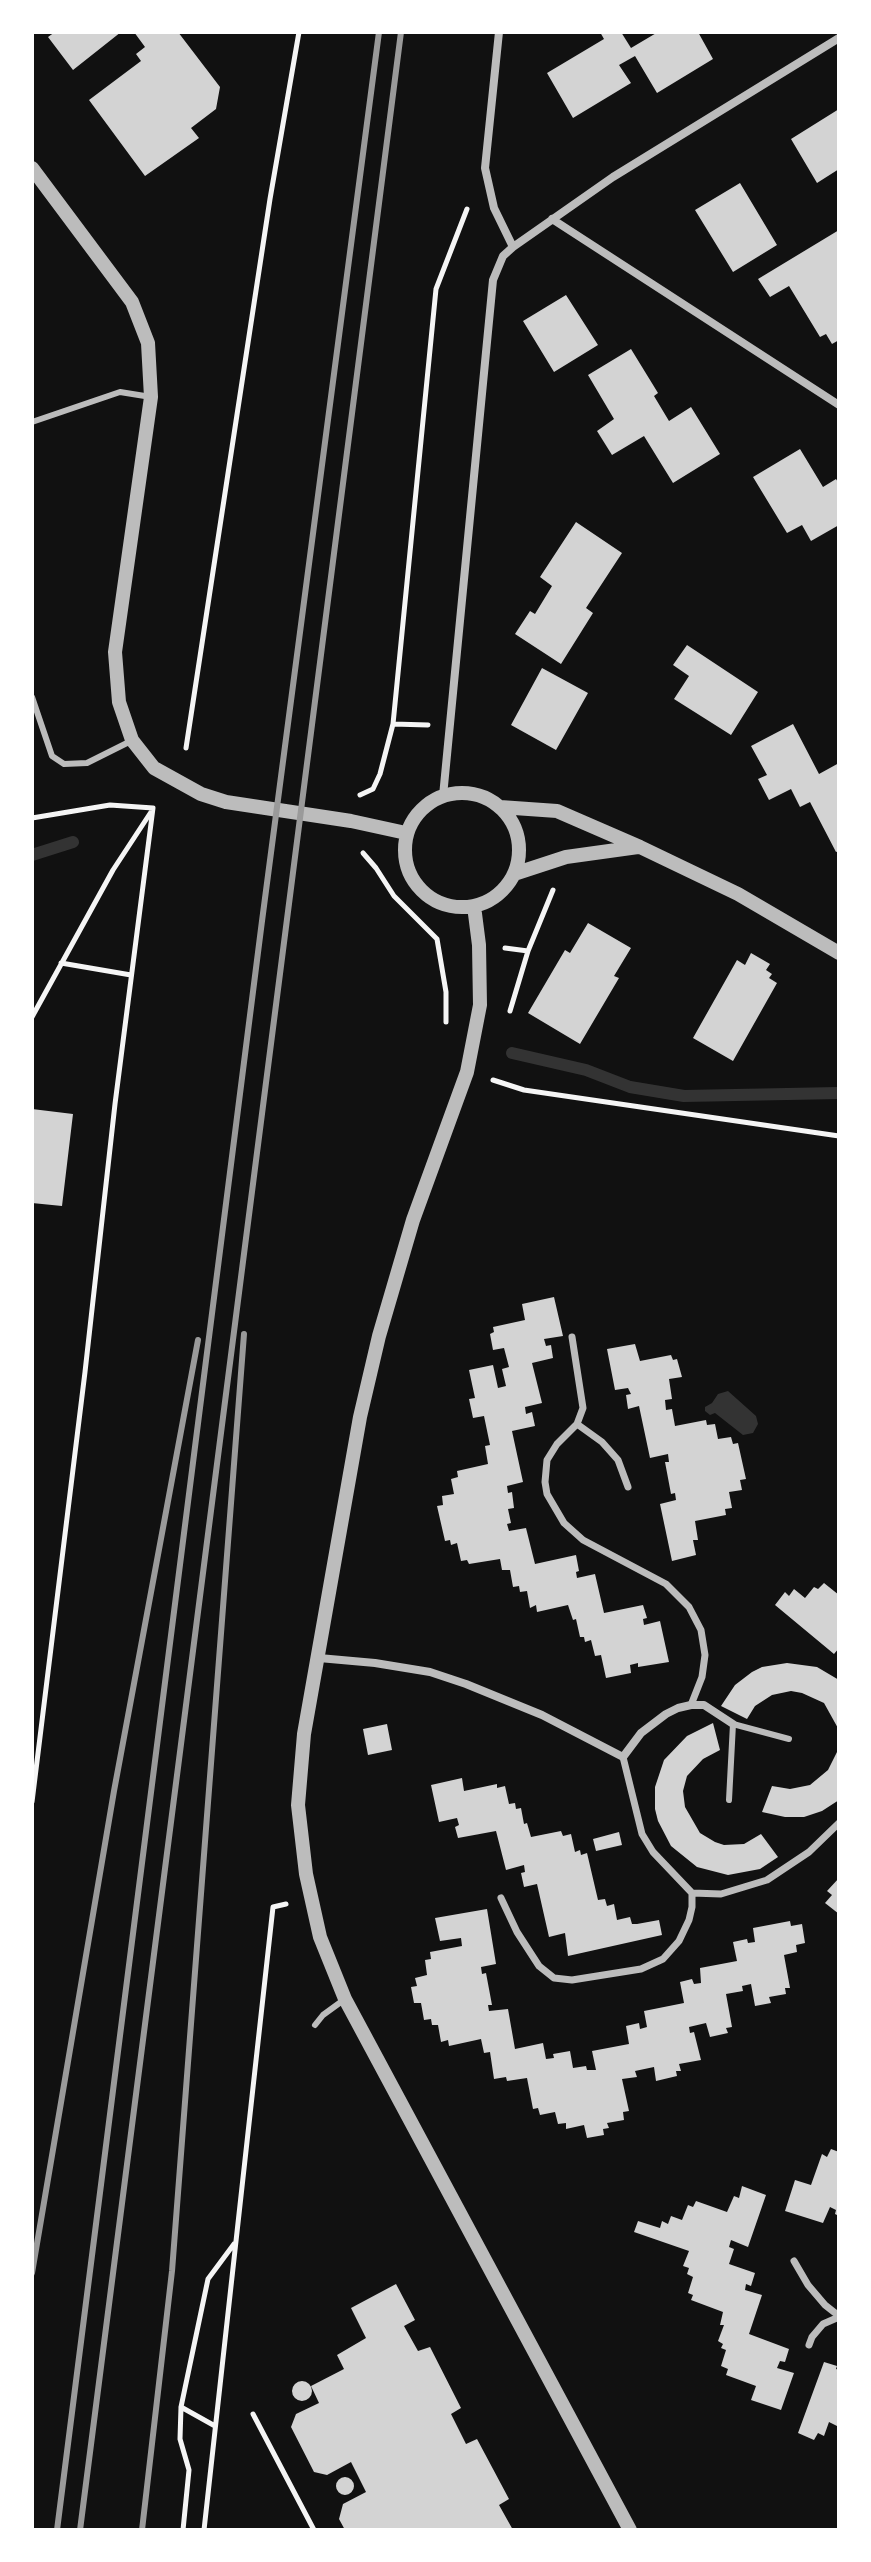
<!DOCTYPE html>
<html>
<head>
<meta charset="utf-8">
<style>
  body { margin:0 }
  #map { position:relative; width:871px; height:2562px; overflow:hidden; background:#111; font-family:"Work Sans",sans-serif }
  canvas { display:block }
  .frame { position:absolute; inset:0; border:34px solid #fff; pointer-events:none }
</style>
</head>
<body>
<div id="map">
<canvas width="871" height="2562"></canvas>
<div class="frame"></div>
</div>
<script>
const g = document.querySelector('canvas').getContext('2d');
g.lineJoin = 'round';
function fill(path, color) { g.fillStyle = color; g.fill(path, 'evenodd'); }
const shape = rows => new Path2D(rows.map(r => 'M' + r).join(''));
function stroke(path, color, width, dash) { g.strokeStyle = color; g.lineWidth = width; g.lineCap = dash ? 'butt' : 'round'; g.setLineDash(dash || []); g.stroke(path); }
fill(shape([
  [728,1391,756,1416,758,1424,753,1433,743,1435,715,1413,710,1415,705,1411,705,1407,712,1403,718,1394]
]), '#333');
stroke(shape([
  [32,855,73,842],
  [512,1053,586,1070,630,1087,684,1096,839,1093]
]), '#333', 12);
fill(shape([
  [55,32,121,32,73,70,48,37],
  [134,32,178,32,220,87,216,109,191,128,199,138,145,176,89,100,141,61,136,54,145,47],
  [600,32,621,32,631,48,658,32,698,32,713,59,657,93,635,56,619,65,631,83,573,118,547,73,604,39],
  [839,109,839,169,817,183,791,139],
  [740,183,777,245,733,272,695,210],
  [839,230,839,340,832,344,826,334,820,337,789,286,770,297,758,279],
  [566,295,598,345,554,372,523,321],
  [631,349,658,393,654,396,669,421,691,407,720,454,673,483,644,436,612,455,597,431,614,419,588,375],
  [800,449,823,487,836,479,839,484,839,525,811,541,802,525,787,533,753,477],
  [576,522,622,553,586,608,593,613,561,664,515,634,530,611,535,614,552,586,540,577],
  [687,645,758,692,731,735,674,699,689,676,673,665],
  [542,668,588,693,556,750,511,725],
  [793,724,819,774,839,763,839,851,836,852,810,802,800,807,791,789,769,800,758,779,767,775,751,746],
  [588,923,631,948,614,976,619,978,580,1044,528,1013,565,950,570,953],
  [751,953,770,964,766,970,772,974,769,978,777,983,733,1061,693,1038,737,960,745,965],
  [32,1109,73,1114,62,1206,32,1203],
  [554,1297,563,1336,544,1339,546,1346,551,1345,553,1358,532,1363,542,1403,525,1407,526,1414,532,1412,535,1426,512,1431,523,1482,507,1486,508,1493,512,1492,514,1508,508,1509,511,1523,507,1524,509,1531,526,1528,535,1564,576,1555,579,1571,576,1572,577,1578,595,1574,604,1613,643,1605,647,1618,643,1619,644,1625,660,1621,669,1662,638,1667,638,1663,630,1665,631,1673,606,1678,601,1655,595,1656,591,1640,585,1642,584,1637,580,1637,576,1619,573,1620,568,1605,537,1612,536,1605,530,1608,527,1591,520,1592,519,1586,513,1587,510,1570,502,1570,500,1559,469,1564,467,1560,461,1561,457,1543,451,1545,450,1540,445,1541,437,1506,443,1505,442,1496,454,1494,451,1479,458,1477,457,1471,488,1464,485,1446,490,1445,484,1416,473,1418,469,1399,475,1398,469,1370,493,1365,498,1388,506,1386,502,1369,509,1367,504,1348,493,1350,490,1334,494,1332,493,1327,525,1320,522,1304],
  [635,1344,640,1361,671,1355,673,1360,677,1359,682,1377,669,1379,672,1399,665,1400,666,1410,672,1409,675,1426,706,1420,707,1425,715,1424,718,1439,731,1437,733,1444,738,1443,746,1479,740,1480,742,1490,729,1492,732,1508,725,1509,726,1515,695,1521,698,1540,693,1540,696,1555,672,1561,660,1504,676,1500,675,1493,671,1494,665,1462,669,1462,668,1454,650,1458,639,1406,628,1409,626,1395,631,1394,628,1388,615,1390,607,1349],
  [824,1583,839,1595,839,1648,834,1654,775,1605,785,1592,789,1596,794,1589,805,1598,814,1587,818,1589],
  [787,1663,817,1667,839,1680,839,1730,824,1703,802,1693,791,1691,772,1695,755,1706,747,1719,721,1706,735,1685,752,1672,762,1667],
  [713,1723,720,1750,703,1759,687,1776,683,1791,685,1807,700,1833,715,1842,724,1845,744,1844,761,1834,778,1857,760,1869,728,1875,697,1867,671,1846,658,1821,655,1809,655,1787,664,1760,687,1736],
  [387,1724,392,1750,368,1755,363,1729],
  [839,1748,839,1800,822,1811,804,1817,785,1817,762,1812,772,1786,790,1789,810,1785,828,1770],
  [462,1778,464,1791,497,1784,497,1788,505,1786,509,1804,515,1803,516,1809,521,1808,524,1824,527,1823,531,1837,561,1831,563,1836,571,1834,575,1852,580,1850,581,1855,587,1853,598,1900,605,1899,607,1906,614,1904,617,1920,630,1917,632,1924,637,1924,659,1920,662,1935,568,1956,565,1933,549,1937,537,1884,524,1887,521,1873,525,1872,524,1865,506,1870,496,1831,458,1838,455,1827,459,1825,457,1818,439,1822,431,1785],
  [619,1832,622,1845,596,1851,593,1839],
  [839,1878,839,1914,825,1903,832,1895,827,1891],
  [487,1909,496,1964,481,1967,482,1974,486,1973,492,2005,488,2005,489,2011,508,2009,515,2049,543,2043,546,2059,554,2058,553,2054,570,2051,573,2068,586,2066,587,2070,596,2070,592,2051,629,2044,626,2026,639,2023,640,2029,647,2027,644,2011,684,2003,680,1982,692,1979,694,1984,701,1983,700,1968,737,1961,733,1942,747,1939,748,1943,755,1942,753,1928,790,1921,791,1926,802,1924,805,1943,796,1945,797,1952,784,1955,790,1988,785,1988,786,1994,769,1997,771,2003,755,2006,751,1984,742,1986,743,1991,726,1994,732,2027,726,2028,728,2033,710,2037,706,2023,689,2027,690,2033,694,2032,701,2060,679,2064,681,2071,676,2071,677,2076,656,2081,654,2067,635,2071,637,2077,622,2079,629,2111,623,2112,624,2120,607,2123,609,2128,603,2129,604,2135,587,2138,584,2125,566,2129,566,2123,558,2124,555,2112,540,2115,538,2108,533,2109,527,2078,507,2081,506,2077,494,2079,490,2052,484,2053,481,2039,449,2046,448,2040,441,2042,438,2025,432,2025,431,2019,424,2020,421,2003,414,2003,411,1987,417,1986,415,1978,427,1975,425,1960,431,1959,430,1952,462,1946,461,1938,440,1941,435,1918],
  [831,2149,839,2152,839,2216,835,2214,836,2210,830,2207,823,2223,785,2211,795,2180,811,2185,822,2154,827,2157],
  [742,2186,766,2195,748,2247,731,2240,729,2247,734,2249,729,2264,755,2273,751,2286,746,2284,745,2290,762,2295,749,2334,789,2349,785,2362,780,2361,777,2368,794,2373,781,2410,751,2400,756,2386,726,2375,728,2369,721,2366,726,2350,721,2348,723,2344,718,2341,724,2325,720,2325,723,2312,691,2300,693,2295,688,2293,693,2277,687,2274,689,2268,683,2266,689,2251,634,2232,638,2221,660,2228,662,2221,668,2224,671,2216,682,2220,688,2205,693,2207,696,2201,727,2212,734,2196,739,2198],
  [396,2284,415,2320,404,2326,418,2351,430,2347,461,2408,451,2414,466,2444,477,2439,509,2499,499,2505,513,2530,345,2530,339,2519,343,2504,366,2492,351,2462,327,2475,314,2472,291,2427,296,2414,319,2403,311,2386,344,2369,337,2355,366,2338,351,2308],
  [824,2362,837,2366,836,2369,839,2370,839,2427,829,2422,824,2436,818,2433,814,2440,798,2433],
  '292 2391a10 10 0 1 1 20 0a10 10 0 1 1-20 0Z',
  '336 2486a9 9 0 1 1 18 0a9 9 0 1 1-18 0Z'
]), '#d3d3d3');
stroke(shape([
  [393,724,428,725],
  [186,748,270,199,299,32],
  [360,795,373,789,380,774,393,724,436,289,467,209],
  [32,818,110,805,153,808],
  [363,853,376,868,394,896,437,939,446,992,446,1022],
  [505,948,528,951,553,890],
  [61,963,131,975],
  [510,1011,528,951],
  [32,1017,113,870,151,812],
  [493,1080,524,1090,839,1136],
  [32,1802,85,1372,115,1104,153,808],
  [181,2407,215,2426],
  [253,2414,314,2530],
  [183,2530,189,2470,180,2439,181,2407,208,2279,234,2244],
  [204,2530,273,1907,286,1904]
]), '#f5f5f5', 5);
stroke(shape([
  [32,422,120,392,151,397],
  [32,697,52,756,64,764,87,763,131,741],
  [729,1800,733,1724,789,1739],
  [315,2025,323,2015,345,1999]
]), '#bcbcbc', 6);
stroke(shape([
  [572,1337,583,1408,577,1424,557,1444,547,1460,545,1482,547,1494,564,1523,583,1540,666,1584,689,1607,701,1630,705,1655,702,1677,691,1705],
  [577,1424,602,1442,618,1460,628,1487],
  [623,1757,642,1834,653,1852,692,1893,721,1894,767,1880,809,1852,839,1823],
  [501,1898,517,1932,539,1966,554,1978,572,1980,641,1969,663,1959,679,1941,689,1920,692,1907,692,1893],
  [794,2261,808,2285,825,2305,839,2316],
  [809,2345,812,2337,823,2324,839,2317]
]), '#bcbcbc', 7);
stroke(shape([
  [552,219,839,405],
  [513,247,613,177,839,38],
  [443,796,493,280,503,256,513,247,494,208,485,168,499,32],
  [319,1658,375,1663,430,1672,466,1684,542,1715,623,1757,641,1733,666,1714,678,1708,691,1705,704,1705,733,1724]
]), '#bcbcbc', 8);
stroke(shape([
  [32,168,132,302,148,343,151,397,115,652,119,702,132,740,154,768,201,794,226,802,351,821,406,833],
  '405 850a57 57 0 1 1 114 0a57 57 0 1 1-114 0Z',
  [500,807,557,811,640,847,738,894,839,953],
  [514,874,566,857,638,847],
  [474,906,479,945,480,1005,467,1072,413,1220,379,1336,360,1417,304,1734,298,1805,306,1874,320,1937,345,1999,630,2530]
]), '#bcbcbc', 14);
stroke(shape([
  [32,2273,114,1791,198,1340],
  [57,2530,262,921,379,32],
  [80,2530,401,32],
  [142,2530,172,2271,244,1334]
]), '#9a9a9a', 6);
</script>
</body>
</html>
